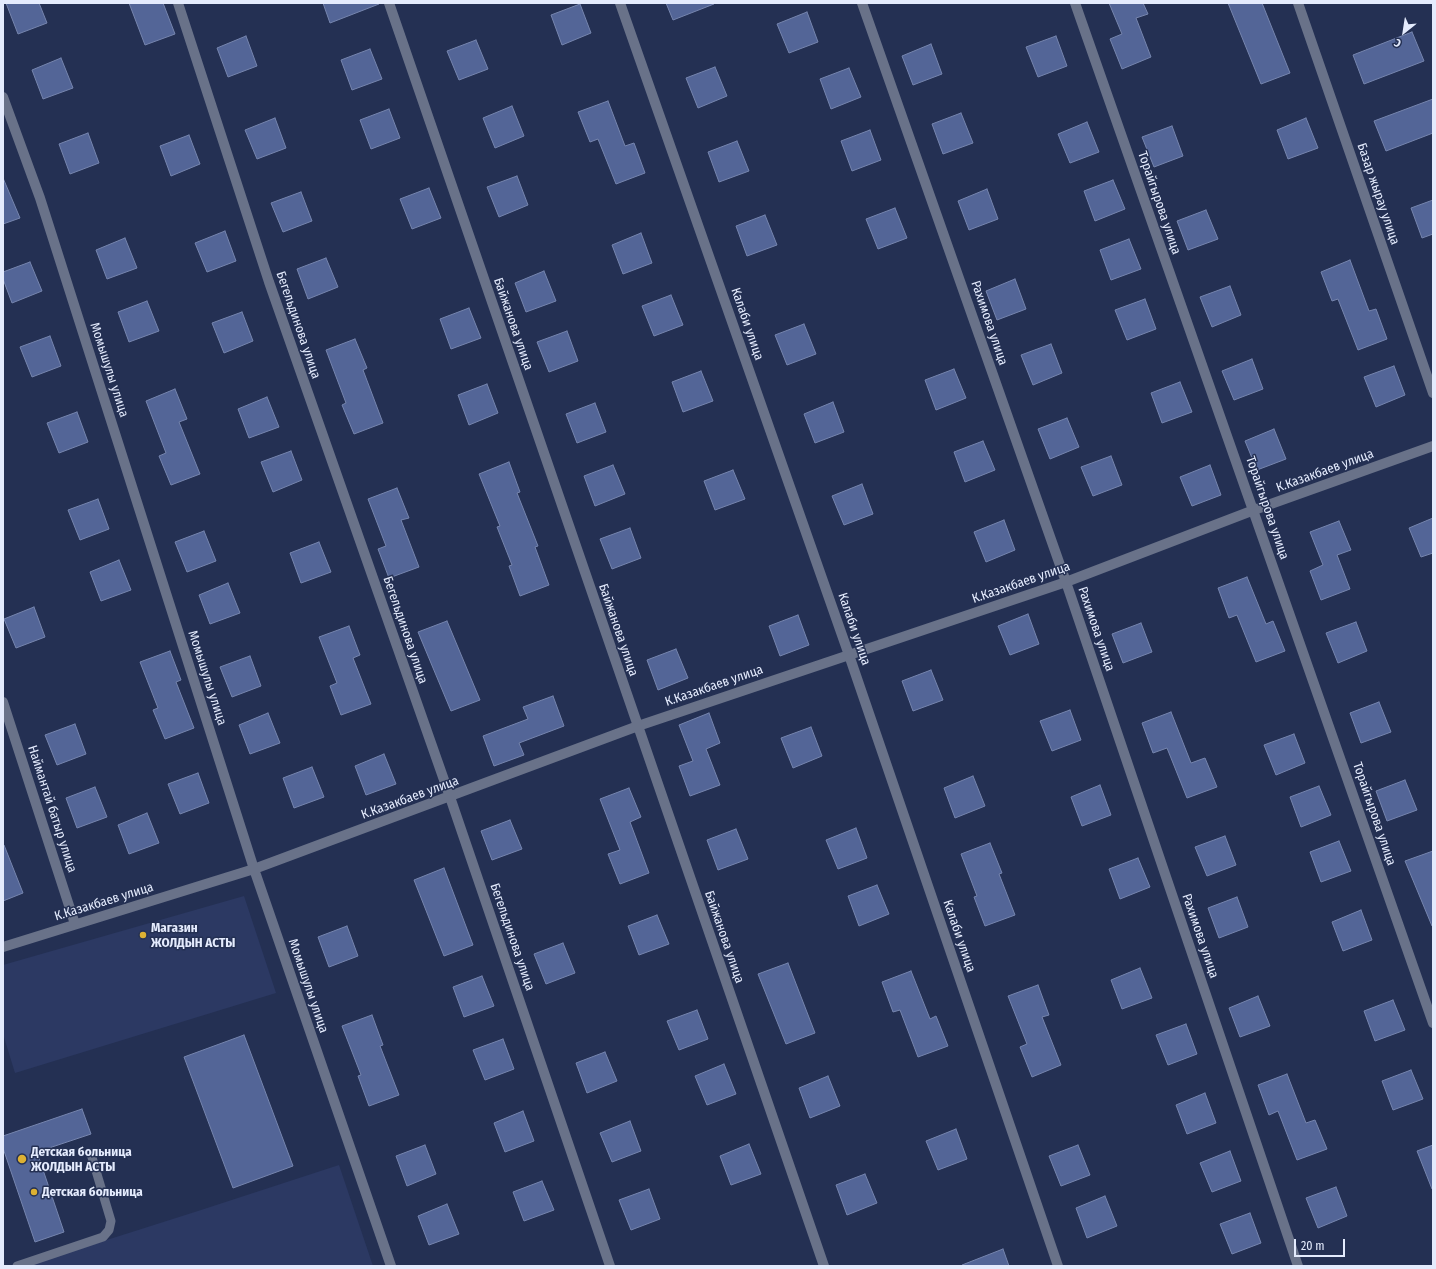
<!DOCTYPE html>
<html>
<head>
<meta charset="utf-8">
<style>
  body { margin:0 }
  #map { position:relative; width:1436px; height:1269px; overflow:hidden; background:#243053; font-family:"Fira Sans Condensed",sans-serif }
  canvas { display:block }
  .frame { position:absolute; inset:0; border:4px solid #e4ebfd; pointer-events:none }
  .north { position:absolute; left:1384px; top:12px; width:40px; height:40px; -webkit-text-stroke:3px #243053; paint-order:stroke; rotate:210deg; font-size:11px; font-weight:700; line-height:16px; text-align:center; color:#e4ebfd }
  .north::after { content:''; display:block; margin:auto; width:14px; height:18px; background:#e4ebfd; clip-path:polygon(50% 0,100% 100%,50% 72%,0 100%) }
  .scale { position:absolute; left:1294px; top:1239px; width:51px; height:18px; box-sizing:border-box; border:2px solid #e4ebfd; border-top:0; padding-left:5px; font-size:12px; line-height:14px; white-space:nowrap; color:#e4ebfd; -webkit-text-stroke:3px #243053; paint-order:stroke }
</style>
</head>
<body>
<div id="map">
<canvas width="1436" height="1269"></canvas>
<div class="frame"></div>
<div class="north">С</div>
<div class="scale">20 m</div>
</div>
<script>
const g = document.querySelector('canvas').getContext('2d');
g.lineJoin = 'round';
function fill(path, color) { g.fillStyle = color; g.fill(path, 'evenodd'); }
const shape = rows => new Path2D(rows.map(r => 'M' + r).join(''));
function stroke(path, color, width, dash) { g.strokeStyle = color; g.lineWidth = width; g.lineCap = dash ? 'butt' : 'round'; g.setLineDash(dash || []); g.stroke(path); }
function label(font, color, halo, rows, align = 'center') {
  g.font = font + ' "Fira Sans Condensed",sans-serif'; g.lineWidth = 3; g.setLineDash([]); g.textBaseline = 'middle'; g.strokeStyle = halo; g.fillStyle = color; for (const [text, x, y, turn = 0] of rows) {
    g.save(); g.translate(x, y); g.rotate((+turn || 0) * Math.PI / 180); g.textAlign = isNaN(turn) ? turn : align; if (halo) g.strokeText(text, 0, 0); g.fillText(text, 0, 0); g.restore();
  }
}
fill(shape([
  [244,896,276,993,15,1073,3,1034,3,965],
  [339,1165,373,1266,25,1266,198,1211]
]), '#2c3963');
const building = shape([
  [6,3,39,3,47,23,18,34,6,3],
  [129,3,163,3,175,34,145,45,129,3],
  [323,3,379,3,379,4,330,23,323,3],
  [666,3,714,3,714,4,673,20,666,3],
  [1109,3,1143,3,1148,14,1136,18,1151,57,1122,69,1110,39,1122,34,1109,3],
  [1228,3,1262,3,1290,73,1261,84,1228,3],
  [580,4,591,33,562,45,551,15,580,4],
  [807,12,818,42,789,53,777,24,807,12],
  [1412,32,1424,61,1364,84,1353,55,1412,32],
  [246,36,257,66,228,77,217,48,246,36],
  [1056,36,1067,66,1038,77,1026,47,1056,36],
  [476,40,488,69,459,80,447,51,476,40],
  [931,44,942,74,913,85,902,56,931,44],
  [370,49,382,79,352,90,341,60,370,49],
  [61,58,73,88,43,99,32,70,61,58],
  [715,67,727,96,698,108,686,78,715,67],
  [849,68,861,97,831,109,820,79,849,68],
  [1433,99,1433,133,1386,151,1374,121,1433,99],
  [608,101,625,146,634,143,645,173,616,184,598,139,590,142,578,112,608,101],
  [512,106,524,136,495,148,483,118,512,106],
  [389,109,400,138,371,149,360,120,389,109],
  [961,113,973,143,943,154,932,124,961,113],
  [275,118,286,148,257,159,245,130,275,118],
  [1306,118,1318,148,1288,159,1277,130,1306,118],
  [1087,122,1099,152,1070,163,1058,134,1087,122],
  [1172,126,1183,156,1154,167,1142,137,1172,126],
  [870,130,881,160,852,171,841,141,870,130],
  [88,133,99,163,70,174,59,144,88,133],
  [189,135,200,164,171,176,160,146,189,135],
  [737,141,749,171,719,182,708,152,737,141],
  [517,176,528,205,499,217,487,187,517,176],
  [3,178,20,218,3,224,3,178],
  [1113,180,1125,209,1095,221,1084,191,1113,180],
  [429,188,441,218,412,229,400,199,429,188],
  [987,189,998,219,969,230,958,201,987,189],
  [301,192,312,221,283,232,271,203,301,192],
  [1433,200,1433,234,1422,238,1411,208,1433,200],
  [895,208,907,238,878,249,866,219,895,208],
  [1206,210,1218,239,1188,250,1177,221,1206,210],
  [765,215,777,245,747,256,736,226,765,215],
  [225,231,236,261,207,272,195,243,225,231],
  [641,233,652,263,623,274,612,245,641,233],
  [125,238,137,268,107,279,96,250,125,238],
  [1129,239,1141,269,1111,280,1100,250,1129,239],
  [326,258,338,287,308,299,297,269,326,258],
  [1350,260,1369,311,1376,309,1387,339,1358,350,1338,299,1332,301,1321,272,1350,260],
  [30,262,42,291,12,303,3,279,3,272,30,262],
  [544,271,556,301,526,312,515,283,544,271],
  [1015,279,1026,309,997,320,986,291,1015,279],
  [1230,286,1241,315,1212,327,1200,297,1230,286],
  [671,295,683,325,654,336,642,306,671,295],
  [1145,299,1156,329,1127,340,1115,310,1145,299],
  [147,301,159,331,129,342,118,312,147,301],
  [469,308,481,338,451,349,440,319,469,308],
  [242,312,253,341,224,353,212,323,242,312],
  [804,324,816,354,787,365,775,335,804,324],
  [567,331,578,361,549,372,537,342,567,331],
  [50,336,61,366,32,377,20,347,50,336],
  [355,339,367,368,363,370,383,423,354,434,342,405,346,403,326,350,355,339],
  [1051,344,1062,373,1033,385,1021,355,1051,344],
  [1252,359,1263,389,1234,400,1222,371,1252,359],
  [1394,366,1405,395,1376,407,1364,377,1394,366],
  [954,369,966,398,936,410,925,380,954,369],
  [701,371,713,401,683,412,672,382,701,371],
  [1180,382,1192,412,1162,423,1151,393,1180,382],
  [487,384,498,413,469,425,458,395,487,384],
  [175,389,187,419,179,422,200,474,171,485,159,456,166,453,146,401,175,389],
  [267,397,279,427,249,438,238,409,267,397],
  [833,402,844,432,815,443,804,414,833,402],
  [595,403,606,432,577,443,566,414,595,403],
  [77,412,88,442,59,453,47,423,77,412],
  [1067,418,1079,447,1050,459,1038,429,1067,418],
  [1274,429,1286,459,1257,470,1245,441,1274,429],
  [983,441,995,470,965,482,954,452,983,441],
  [291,451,302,480,273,492,261,462,291,451],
  [1111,456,1122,485,1093,496,1081,467,1111,456],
  [509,462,520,492,517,493,538,546,535,547,549,585,520,596,509,566,512,565,497,527,500,526,479,474,509,462],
  [613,465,625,494,595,506,584,476,613,465],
  [1210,465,1221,495,1192,506,1180,477,1210,465],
  [733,470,745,499,715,510,704,481,733,470],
  [862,484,873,514,844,525,832,496,862,484],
  [397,488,409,518,401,520,419,567,389,578,378,549,386,546,368,499,397,488],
  [98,499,109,529,80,540,68,510,98,499],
  [1433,518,1433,553,1421,557,1409,528,1433,518],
  [1004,520,1015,550,986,562,974,532,1004,520],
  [1339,521,1351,550,1337,555,1350,589,1321,600,1310,571,1323,565,1310,532,1339,521],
  [630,528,641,558,612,569,600,539,630,528],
  [204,531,216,561,187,572,175,542,204,531],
  [319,542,331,572,301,583,290,553,319,542],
  [119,560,131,590,101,601,90,572,119,560],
  [1247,577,1266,624,1273,621,1285,651,1256,662,1237,615,1229,618,1218,588,1247,577],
  [228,583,240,613,210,624,199,595,228,583],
  [34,607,45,637,16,648,4,619,34,607],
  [1028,614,1039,644,1010,655,998,626,1028,614],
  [798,615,809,645,780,656,769,626,798,615],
  [447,621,480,700,451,711,418,632,447,621],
  [1356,622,1367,651,1338,663,1326,633,1356,622],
  [1141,623,1152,652,1123,663,1112,634,1141,623],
  [349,626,360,655,353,658,371,704,341,715,330,686,337,683,319,637,349,626],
  [676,649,688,678,658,690,647,660,676,649],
  [170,651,181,680,176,682,194,728,165,739,153,710,158,708,140,662,170,651],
  [250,656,261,686,232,697,220,667,250,656],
  [931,670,943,700,913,711,902,681,931,670],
  [553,696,564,726,519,743,524,755,494,766,483,736,528,719,523,707,553,696],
  [1379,702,1391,732,1361,743,1350,713,1379,702],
  [1070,710,1081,740,1052,751,1040,721,1070,710],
  [1171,712,1191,763,1205,758,1217,787,1187,798,1167,748,1153,753,1142,723,1171,712],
  [268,713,280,743,250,754,239,725,268,713],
  [709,713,720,743,706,749,720,785,690,796,679,766,693,761,679,725,709,713],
  [75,724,86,754,57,765,45,735,75,724],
  [811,727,822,756,793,768,781,738,811,727],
  [1294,734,1305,763,1276,775,1264,745,1294,734],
  [384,754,396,784,366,795,355,766,384,754],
  [312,767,324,797,294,808,283,778,312,767],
  [198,773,209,803,180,814,168,784,198,773],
  [973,776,985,806,955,818,944,788,973,776],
  [1405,780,1417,810,1387,821,1376,791,1405,780],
  [1100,785,1111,815,1082,826,1071,797,1100,785],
  [1319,786,1331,815,1301,827,1290,797,1319,786],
  [95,787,107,817,77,828,66,798,95,787],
  [629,788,641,817,630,822,649,873,620,884,608,854,620,850,600,799,629,788],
  [147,813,159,843,129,854,118,825,147,813],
  [510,820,522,849,492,860,481,831,510,820],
  [856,828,867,858,838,869,826,840,856,828],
  [736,829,748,859,718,870,707,840,736,829],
  [1225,836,1236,865,1207,876,1195,847,1225,836],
  [1339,841,1351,871,1321,882,1310,852,1339,841],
  [990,843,1002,873,999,874,1015,915,985,926,974,897,977,896,961,854,990,843],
  [3,845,4,845,23,893,3,901,3,845],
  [1433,851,1433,926,1432,926,1405,861,1433,851],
  [1138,858,1150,887,1120,899,1109,869,1138,858],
  [444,868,473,945,444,956,414,880,444,868],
  [877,885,889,914,859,926,848,896,877,885],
  [1237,897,1248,927,1219,938,1208,908,1237,897],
  [1361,910,1372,940,1343,951,1332,922,1361,910],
  [657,915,669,944,639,955,628,926,657,915],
  [347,926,358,956,329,967,318,937,347,926],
  [563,943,575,973,546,984,534,954,563,943],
  [788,963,815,1033,786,1044,758,974,788,963],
  [1140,968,1152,998,1122,1009,1111,980,1140,968],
  [911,971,930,1019,936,1016,948,1046,918,1057,900,1010,893,1012,882,982,911,971],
  [482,976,494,1006,464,1017,453,987,482,976],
  [1038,985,1049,1015,1042,1017,1061,1065,1032,1077,1020,1047,1027,1044,1008,996,1038,985],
  [1258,996,1270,1026,1240,1037,1229,1008,1258,996],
  [1393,1000,1405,1030,1375,1041,1364,1011,1393,1000],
  [697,1010,708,1039,679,1050,667,1021,697,1010],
  [372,1015,383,1045,380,1046,399,1095,369,1106,358,1076,361,1075,342,1026,372,1015],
  [1186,1024,1197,1054,1168,1065,1156,1035,1186,1024],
  [244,1035,293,1166,233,1188,184,1057,244,1035],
  [503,1039,514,1069,485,1080,473,1050,503,1039],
  [605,1052,617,1081,587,1093,576,1063,605,1052],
  [724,1064,736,1094,707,1105,695,1076,724,1064],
  [1411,1070,1423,1099,1393,1110,1382,1081,1411,1070],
  [1287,1074,1306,1123,1315,1120,1327,1149,1297,1160,1278,1111,1269,1115,1258,1085,1287,1074],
  [828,1076,840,1106,810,1118,799,1088,828,1076],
  [1205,1093,1216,1123,1187,1134,1176,1105,1205,1093],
  [82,1109,91,1134,37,1152,64,1232,35,1242,3,1148,3,1136,82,1109],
  [523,1111,534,1141,505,1152,494,1123,523,1111],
  [630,1121,641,1151,612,1162,600,1133,630,1121],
  [956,1129,967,1159,938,1170,926,1141,956,1129],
  [749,1144,761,1174,731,1185,720,1156,749,1144],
  [425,1145,436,1174,407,1186,396,1156,425,1145],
  [1078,1145,1090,1175,1061,1186,1049,1156,1078,1145],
  [1433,1145,1433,1189,1432,1189,1417,1151,1433,1145],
  [1230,1151,1241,1181,1212,1192,1200,1163,1230,1151],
  [865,1174,877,1203,847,1215,836,1185,865,1174],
  [542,1181,554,1210,524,1221,513,1192,542,1181],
  [1336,1187,1347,1216,1318,1228,1306,1198,1336,1187],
  [649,1189,660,1219,631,1230,619,1200,649,1189],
  [1105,1196,1117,1226,1087,1238,1076,1208,1105,1196],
  [447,1204,459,1234,429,1245,418,1216,447,1204],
  [1250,1213,1261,1243,1232,1254,1220,1224,1250,1213],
  [1003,1249,1009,1266,962,1266,962,1265,1003,1249]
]);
fill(building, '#536597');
stroke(building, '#7685ae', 1);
stroke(shape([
  [17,1266,103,1237,109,1230,111,1221,91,1154]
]), '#697289', 9);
stroke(shape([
  [178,3,269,282,450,797,610,1266],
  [389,3,824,1266],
  [620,3,849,655,1058,1266],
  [862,3,1066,582,1298,1266],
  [1075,3,1433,1023],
  [1298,3,1433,393],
  [3,97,40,198,254,869,391,1266],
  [3,702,75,924],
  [3,947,254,869,638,726,1066,582,1254,510,1433,446]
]), '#697289', 10);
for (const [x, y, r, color] of [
  [143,935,4,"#ddb133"],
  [22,1159,5,"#ddb133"],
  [34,1192,4,"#ddb133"]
]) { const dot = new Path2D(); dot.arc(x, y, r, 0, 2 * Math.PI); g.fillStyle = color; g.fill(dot); stroke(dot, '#243053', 1.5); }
label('13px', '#e4ebfd', '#243053', [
  ["Базар жырау улица",1378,194,71],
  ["Торайгырова улица",1159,203,71],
  ["Рахимова улица",989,323,71],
  ["Байжанова улица",513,324,71],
  ["Калаби улица",747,324,71],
  ["Бегельдинова улица",298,325,71],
  ["Момышулы улица",109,370,72],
  ["К.Казакбаев улица",1325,471,-20],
  ["Торайгырова улица",1267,508,71],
  ["К.Казакбаев улица",1021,583,-19],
  ["Калаби улица",854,629,71],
  ["Рахимова улица",1096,629,71],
  ["Бегельдинова улица",405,630,71],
  ["Байжанова улица",618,630,71],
  ["Момышулы улица",207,678,72],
  ["К.Казакбаев улица",714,686,-19],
  ["К.Казакбаев улица",410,798,-20],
  ["Наймантай батыр улица",52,809,72],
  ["Торайгырова улица",1374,814,71],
  ["К.Казакбаев улица",104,902,-17],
  ["Калаби улица",959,936,71],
  ["Рахимова улица",1200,936,71],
  ["Бегельдинова улица",512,937,71],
  ["Байжанова улица",724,937,71],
  ["Момышулы улица",308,986,71]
]);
label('bold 13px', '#e4ebfd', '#243053', [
  ["Магазин",151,928],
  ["ЖОЛДЫН АСТЫ",151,943],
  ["Детская больница",31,1152],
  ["ЖОЛДЫН АСТЫ",31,1167],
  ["Детская больница",42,1192]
], 'left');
</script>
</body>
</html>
